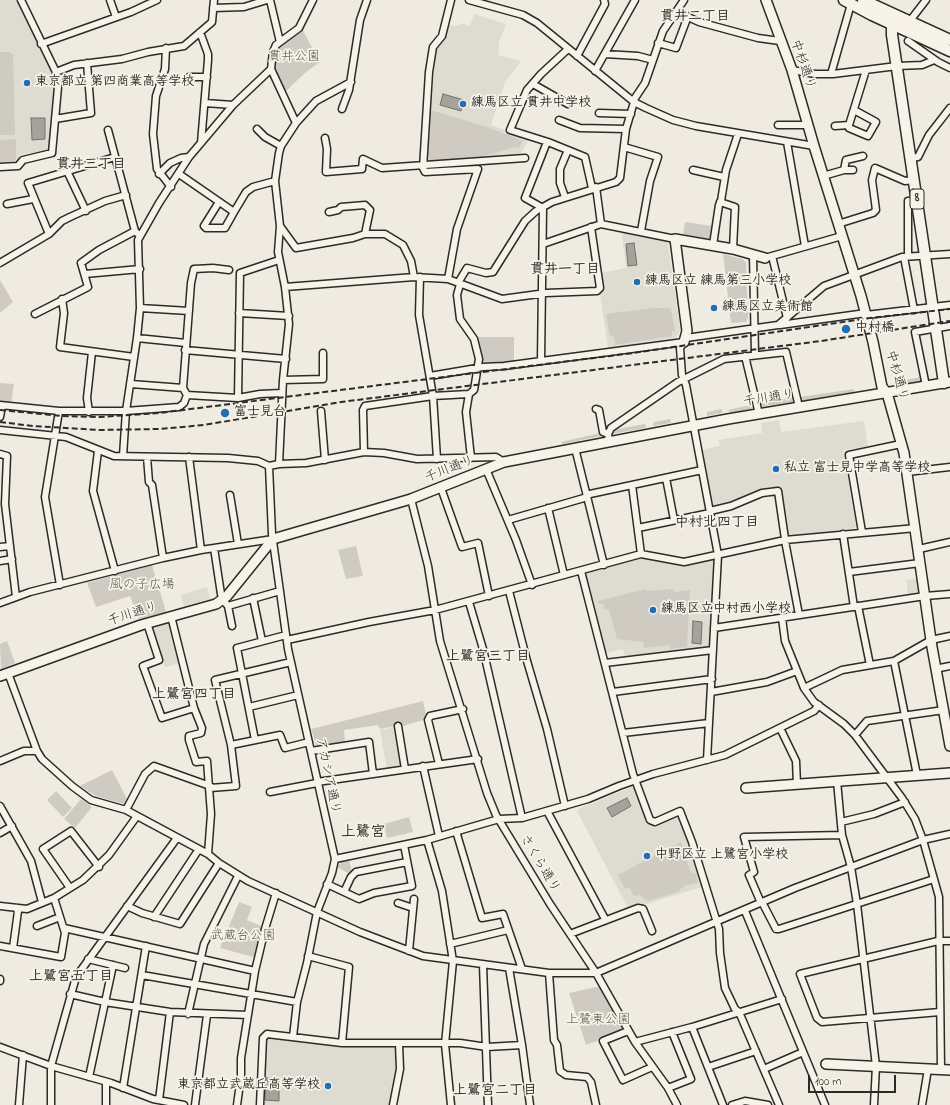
<!DOCTYPE html>
<html>
<head>
<meta charset="utf-8">
<style>
  body { margin:0 }
  #map { position:relative; width:950px; height:1105px; overflow:hidden; background:#efebe0; font-family:"Indie Flower",sans-serif }
  canvas { display:block }
  .scale { position:absolute; left:808px; top:1075px; width:88px; height:18px; box-sizing:border-box; border:2px solid #2b2b2b; border-top:0; padding-left:5px; font-size:12px; line-height:14px; white-space:nowrap; color:#2b2b2b; -webkit-text-stroke:3px #f7f3e8; paint-order:stroke }
</style>
</head>
<body>
<div id="map">
<canvas width="950" height="1105"></canvas>
<div class="scale">100 m</div>
</div>
<script>
const g = document.querySelector('canvas').getContext('2d');
g.lineJoin = 'round';
function fill(path, color) { g.fillStyle = color; g.fill(path, 'evenodd'); }
const shape = rows => new Path2D(rows.map(r => 'M' + r).join(''));
function stroke(path, color, width, dash) { g.strokeStyle = color; g.lineWidth = width; g.lineCap = dash ? 'butt' : 'round'; g.setLineDash(dash || []); g.stroke(path); }
function label(font, color, halo, rows, align = 'center') {
  g.font = font + ' "Indie Flower","Klee One",sans-serif'; g.lineWidth = 3.5; g.setLineDash([]); g.textBaseline = 'middle'; g.strokeStyle = halo; g.fillStyle = color; for (const [text, x, y, turn = 0] of rows) {
    g.save(); g.translate(x, y); g.rotate((+turn || 0) * Math.PI / 180); g.textAlign = isNaN(turn) ? turn : align; if (halo) g.strokeText(text, 0, 0); g.fillText(text, 0, 0); g.restore();
  }
}
fill(shape([
  [0,0,18,0,52,72,55,88,50,150,19,155,19,159,16,163,0,164],
  [474,14,506,24,499,42,498,55,521,61,505,82,491,125,529,139,519,156,425,162,431,76,436,48,443,37,448,25,456,26,457,25,460,25,461,23,470,26],
  [624,232,665,240,668,243,680,330,676,338,608,348,600,294,603,292,600,273,626,268,622,234],
  [779,420,781,432,864,421,868,446,843,450,856,526,855,528,789,537,787,535,780,488,767,490,735,502,714,508,712,507,703,450,720,446,719,440,762,433,761,423],
  [642,556,684,564,714,559,710,647,625,658,623,649,605,653,584,572],
  [919,578,921,590,917,594,908,595,906,580],
  [207,587,210,599,184,606,181,595],
  [169,623,171,624,181,663,165,667,152,628],
  [395,727,402,766,387,769,380,730],
  [635,786,637,787,649,826,678,814,680,816,702,887,630,909,628,908,577,811,578,809],
  [268,1038,348,1046,394,1046,396,1048,397,1068,389,1105,264,1105,265,1041]
]), '#dedbd1');
fill(shape([
  [302,29,320,62,306,72,285,92,274,66,274,57,278,46],
  [0,52,10,52,13,55,15,135,0,135],
  [431,110,487,127,523,141,518,148,514,147,482,157,430,161,428,157],
  [16,139,16,158,14,161,0,162,0,140],
  [685,222,712,226,710,239,683,234],
  [723,254,742,259,746,262,748,318,746,322,731,323],
  [0,280,13,302,0,313],
  [653,308,669,308,671,309,675,331,672,332,672,336,615,345,614,337,610,336,606,314],
  [475,337,514,337,514,361,504,363,481,362],
  [921,377,921,381,896,386,895,382],
  [0,383,14,384,11,404,0,402],
  [854,389,854,392,802,401,800,399,800,397],
  [793,398,793,402,760,407,759,406,760,403],
  [751,405,752,409,731,413,728,410],
  [721,409,723,412,722,413,707,416,707,412],
  [670,419,671,423,653,426,654,422],
  [645,424,646,428,611,434,612,430],
  [600,433,602,436,563,444,561,442],
  [356,546,363,576,346,579,338,550],
  [152,565,166,612,139,619,130,596,96,607,87,583],
  [645,589,646,591,673,589,674,592,690,590,687,647,670,649,669,645,644,648,643,642,617,639,609,610,605,610,603,604,599,604,598,601],
  [7,641,15,663,1,669,0,644],
  [423,701,427,719,396,728,395,726,380,729,378,725,344,730,345,743,316,745,311,729],
  [112,770,127,799,124,804,96,796,80,786],
  [56,791,72,808,63,817,47,800],
  [81,799,92,807,75,828,64,819],
  [409,817,413,832,387,838,384,824],
  [681,842,690,871,696,874,698,883,686,885,677,892,648,901,639,895,634,896,629,887,625,889,618,875],
  [349,860,352,872,350,874,337,867,341,862],
  [239,902,252,907,247,920,263,927,257,958,220,948],
  [601,986,626,1030,586,1045,569,993]
]), '#cfcbc2');
const water = shape([
  [443,94,464,100,461,111,440,105,443,94],
  [31,118,45,118,45,139,32,140,31,118],
  [634,243,637,265,628,266,626,244,634,243],
  [693,621,702,622,701,644,692,643,693,621],
  [627,798,631,806,612,817,607,808,627,798],
  [266,1078,279,1079,279,1101,265,1100,266,1078]
]);
fill(water, '#a4a29a');
stroke(water, '#74726e', 1);
const street = shape([
  [110,0,116,17],
  [270,0,280,42],
  [469,0,523,15,537,23,634,102,646,108,673,120,696,126,814,146],
  [213,8,244,7,267,0],
  [677,12,699,22,758,38,780,41],
  [909,22,926,0],
  [200,32,208,54,208,60,201,143],
  [908,41,938,62,950,68],
  [658,43,676,48,688,16],
  [41,44,131,12,157,0],
  [166,48,165,69,156,96,153,134,157,169,171,187],
  [568,49,541,74,527,90,510,130,548,142,585,157,592,188],
  [605,54,638,56,653,60],
  [577,56,605,4,604,0],
  [792,70,815,74,833,74,897,66,922,65,934,60],
  [595,71,635,0],
  [56,72,74,65,122,59,148,52,184,46,212,22,214,0],
  [831,74,851,4],
  [189,77,207,77],
  [533,84,568,104],
  [633,101,645,83,663,31,684,0],
  [205,103,233,105],
  [342,109,349,90,360,20,367,0],
  [599,113,631,114],
  [55,119,91,113,87,63],
  [559,120,580,128,626,129],
  [296,123,271,69,273,52,276,45,299,28,313,0],
  [778,125,808,125],
  [849,125,849,128,868,136,876,122,854,110],
  [835,126,849,125,866,70],
  [257,129,265,137,281,146],
  [108,130,135,231],
  [325,138,327,149,326,172,362,169,363,159,382,168,525,158],
  [787,142,805,246],
  [624,147,658,157,650,181,641,231],
  [911,158,918,157,929,135,950,108],
  [0,167,18,166,23,160,52,153,58,87,56,72,21,0],
  [693,170,724,177],
  [844,170,853,170],
  [67,171,86,211],
  [159,174,170,163,181,158,189,157],
  [179,174,234,212,246,192,253,187,275,181],
  [823,176,844,170,846,160,863,156],
  [596,187,601,224],
  [565,197,560,183,560,169,568,150],
  [219,202,204,226,206,228,225,228,234,212],
  [720,202,735,207,733,249],
  [7,204,33,199],
  [543,208,525,198,547,142],
  [329,212,338,210,341,207,365,205,370,210,365,234],
  [838,224,873,213,876,210,872,180,875,168,905,181,914,180],
  [280,226,296,248,353,238,365,234,385,234,403,245,411,261,414,277],
  [49,234,28,183,115,157],
  [543,244,601,224,675,239],
  [713,245,719,205,721,201,726,170,738,134],
  [753,255,755,355],
  [772,256,787,318],
  [908,256,908,201,917,200],
  [904,257,914,310],
  [765,258,842,236],
  [0,263,49,234,62,221,70,217,105,201,126,195],
  [85,274,140,269],
  [420,277,419,315,433,396,437,459],
  [448,279,457,229,478,169,425,172,423,168,429,72,433,47,442,36,451,0],
  [458,283,467,268,486,273,493,272,525,221,536,211,552,202,616,182,620,178,626,129,634,102],
  [460,284,457,295,460,319,474,339,479,359,474,390,469,394,466,412,471,458],
  [285,287,414,277,448,279,502,299,546,293,597,291,600,288,591,227],
  [62,299,64,313,60,347,134,357],
  [140,308,189,311],
  [239,313,289,316],
  [35,314,88,287,81,263,99,250,135,231,140,236],
  [866,315,950,305],
  [780,325,866,313],
  [137,338,186,343],
  [686,338,778,325,824,286,902,257,950,254],
  [684,342,680,348,682,375,686,385,718,555,707,760],
  [185,350,286,359],
  [745,356,759,414],
  [541,361,543,208],
  [430,376,483,367,504,366,684,342],
  [283,380,323,379,323,353],
  [926,386,915,332,950,326],
  [183,388,191,283,194,269,213,268,229,270],
  [187,395,238,398,260,394,282,393],
  [238,398,240,273,279,260],
  [0,405,59,411,126,411,179,407,184,403,187,395,183,388,131,384],
  [596,409,599,410,603,432,608,434],
  [59,411,45,497,60,585],
  [321,411,325,460],
  [89,412,87,398,92,352],
  [0,417,2,406],
  [0,430,66,437,114,456,228,458,258,461,269,466,279,464,306,463,364,452,384,453,417,459,496,457,504,462],
  [609,441,608,434,611,428,678,382,724,359,786,352,799,407],
  [575,448,604,565],
  [98,451,93,491,115,571],
  [364,452,363,410,365,406,433,396,469,394],
  [0,454,7,456,5,504,16,597],
  [123,456,126,411,137,338,140,308,138,240,159,203,189,157,233,105,271,69],
  [147,457,149,482,152,485,163,558],
  [189,457,201,550],
  [279,464,283,380,289,324,285,287,278,252,280,226,275,181,279,153,281,146,296,123,316,101,351,82],
  [269,466,272,534,288,649,335,859,332,873,317,912,307,963,297,1002,293,1037],
  [486,469,516,540,532,585],
  [907,472,950,467],
  [666,478,674,520],
  [632,485,641,554],
  [441,488,462,547,478,543,489,596],
  [230,495,238,544],
  [411,499,428,566,440,641,487,793,496,815,550,904,596,973,635,1042,668,1088,677,1105],
  [548,508,564,575],
  [710,511,731,506,762,493,778,491,786,546,799,615],
  [508,520,584,498,590,494,702,470],
  [638,528,710,513],
  [862,532,849,455,901,444],
  [843,534,854,607],
  [0,547,10,546],
  [214,548,221,594,223,600,228,606,280,591],
  [919,549,950,542],
  [0,561,12,559],
  [581,571,633,774,650,820,655,822,680,811,692,842,719,929,720,953,725,988,735,1009,739,1012,779,1105],
  [849,572,920,563],
  [509,591,527,661,547,729,565,806],
  [253,598,262,641],
  [469,602,483,649,522,818],
  [0,603,30,592,163,558,201,550,273,539],
  [228,606,232,626],
  [858,606,870,665],
  [171,616,194,708,202,728,201,733,189,736,189,740,196,762,207,761,211,814,208,854],
  [782,618,785,641,804,688,814,702,844,724,855,735,902,798,915,819,923,840,939,897,941,1070],
  [147,623,159,660,143,666,162,718,194,708],
  [714,628,925,596,950,594],
  [287,640,369,622,435,610,641,554,684,562,785,540,916,528],
  [894,661,917,775],
  [605,663,713,650],
  [935,669,950,666],
  [8,673,37,751,42,759,72,786,91,800,126,810,208,854,219,863,248,881,360,932,423,956,549,973,596,973,795,888,923,840,950,834],
  [804,688,842,670,894,661,931,640,950,636],
  [613,692,712,679],
  [711,692,767,682,797,671],
  [249,707,298,695],
  [398,726,405,769],
  [780,728,796,761,797,785],
  [623,733,709,723],
  [855,735,867,721,944,710],
  [255,740,237,648,286,635],
  [231,745,280,735,285,748,309,742],
  [311,751,369,742,373,774],
  [0,761,24,751,37,751],
  [439,764,428,720,430,716,463,709],
  [423,766,439,836],
  [837,781,842,835,851,867,857,904,876,1066,874,1105],
  [317,782,478,759],
  [210,788,236,786,231,745,215,680,291,662],
  [270,792,317,783],
  [0,806,31,861,42,902],
  [126,810,145,774,154,766,210,786],
  [547,811,605,919],
  [841,822,874,814,905,802],
  [456,831,482,918,503,914,522,969],
  [0,833,12,826],
  [427,840,442,891,453,961],
  [335,859,427,840,499,819,522,818,588,799,619,786,653,774,725,755,814,711,819,705],
  [327,884,359,899,374,893,412,886,404,845],
  [70,888,43,849,71,831,99,867],
  [344,892,351,877,356,872,407,862],
  [762,902,776,929,779,929,934,879],
  [398,903,413,908],
  [761,903,749,875,754,872,744,837,842,835],
  [0,906,27,909,54,898,83,880,109,855,137,816],
  [127,906,142,913,180,924,219,863],
  [745,911,825,1105],
  [154,917,199,849],
  [37,926,60,917],
  [64,928,255,971],
  [570,934,638,908,643,909,652,931],
  [450,944,508,930],
  [0,946,61,957,65,933,54,898],
  [13,948,18,911,16,908],
  [409,951,414,899],
  [308,956,349,967,342,1043],
  [88,959,125,968],
  [483,965,488,1105],
  [509,968,522,1045,530,1105],
  [549,973,554,1040,557,1045,560,1071,566,1075,587,1077,591,1082,596,1105],
  [142,975,297,1002],
  [0,979,0,981],
  [70,994,105,1002,170,1012,248,1015],
  [940,1012,822,1022,817,1018,800,974,938,941,950,941],
  [188,1014,204,944,238,876],
  [692,1027,723,1105],
  [628,1031,603,1041,623,1080,652,1067],
  [635,1042,692,1027,782,999],
  [0,1047,51,1066,111,1083,153,1099,184,1105],
  [708,1067,756,1051],
  [764,1069,803,1052],
  [89,1077,113,965],
  [123,1088,146,946],
  [668,1088,691,1079,672,1032],
  [159,1100,170,1012],
  [19,1105,23,1055],
  [51,1105,51,1066,76,977,177,838],
  [106,1105,106,1082],
  [195,1105,207,1015],
  [237,1105,241,1076,241,1058,255,971,265,929,276,893],
  [260,1105,263,1038,267,1034,342,1043,460,1043,487,1047,522,1045],
  [393,1105,400,1069,399,1044],
  [451,1105,445,1044,453,961],
  [732,1105,745,1101,768,1105],
  [922,1105,928,1069]
]);
const secondary = shape([
  [766,0,792,70,814,146,861,296,873,342,882,387,887,393,904,453,932,647,950,746],
  [684,342,687,331,675,239,733,249,765,258],
  [0,676,141,625,216,604,227,596,273,539,411,499,504,462,728,419,950,382],
  [746,788,950,773],
  [826,1064,950,1070]
]);
const primary = shape([
  [844,0,872,15,950,51],
  [863,0,950,40],
  [894,16,892,25,892,35,944,383]
]);
stroke(street, '#2b2b2b', 9);
stroke(secondary, '#2b2b2b', 12);
stroke(primary, '#2b2b2b', 13);
stroke(street, '#f7f3e8', 6);
stroke(secondary, '#f7f3e8', 9);
stroke(primary, '#f7f3e8', 10);
stroke(shape([
  [0,410,62,416,100,417,159,413,633,353,870,318,950,309],
  [0,422,33,426,100,430,160,429,204,425,341,402,821,341,950,321]
]), '#2b2b2b', 2, [6, 3]);
for (const [x, y, r, color] of [
  [27,83,4,"#1f6fb2"],
  [463,104,4,"#1f6fb2"],
  [637,282,4,"#1f6fb2"],
  [714,308,4,"#1f6fb2"],
  [846,329,5,"#1f6fb2"],
  [225,413,5,"#1f6fb2"],
  [776,469,4,"#1f6fb2"],
  [653,610,4,"#1f6fb2"],
  [647,856,4,"#1f6fb2"],
  [328,1086,4,"#1f6fb2"]
]) { const dot = new Path2D(); dot.arc(x, y, r, 0, 2 * Math.PI); g.fillStyle = color; g.fill(dot); stroke(dot, '#f7f3e8', 1.5); }
for (const [x, y, w] of [
  [917,199,14]
]) { const box = new Path2D(); box.roundRect(x - w / 2, y - 10, w, 20, 3); g.fillStyle = '#f7f3e8'; g.fill(box); stroke(box, '#2b2b2b', 1); }
label('bold 12px', '#2b2b2b', null, [
  ["8",917,199]
]);
label('13px', '#545351', '#f7f3e8', [
  ["貫井公園",294,58],
  ["風の子広場",142,586],
  ["武蔵台公園",243,937],
  ["上鷺東公園",598,1021]
]);
label('13px', '#2b2b2b', '#f7f3e8', [
  ["中杉通り",802,65,71],
  ["中杉通り",896,376,74],
  ["千川通り",769,399,-9],
  ["千川通り",450,470,-22],
  ["千川通り",133,615,-18],
  ["アカシア通り",327,776,78],
  ["さくら通り",539,864,59]
]);
label('bold 13px', '#2b2b2b', '#f7f3e8', [
  ["東京都立 第四商業高等学校",35,83],
  ["練馬区立 貫井中学校",471,104],
  ["練馬区立 練馬第三小学校",645,282],
  ["練馬区立美術館",722,308],
  ["中村橋",855,329],
  ["富士見台",234,413],
  ["私立 富士見中学高等学校",784,469],
  ["練馬区立中村西小学校",661,610],
  ["中野区立 上鷺宮小学校",655,856],
  ["東京都立武蔵丘高等学校",320,1086,"right"]
], 'left');
label('bold 14px', '#2b2b2b', '#f7f3e8', [
  ["貫井二丁目",695,18],
  ["貫井三丁目",91,166],
  ["貫井一丁目",565,271],
  ["中村北四丁目",717,524],
  ["上鷺宮三丁目",488,658],
  ["上鷺宮四丁目",194,696],
  ["上鷺宮五丁目",71,978],
  ["上鷺宮二丁目",495,1092]
]);
label('bold 15px', '#2b2b2b', '#f7f3e8', [
  ["上鷺宮",363,834]
]);
</script>
</body>
</html>
